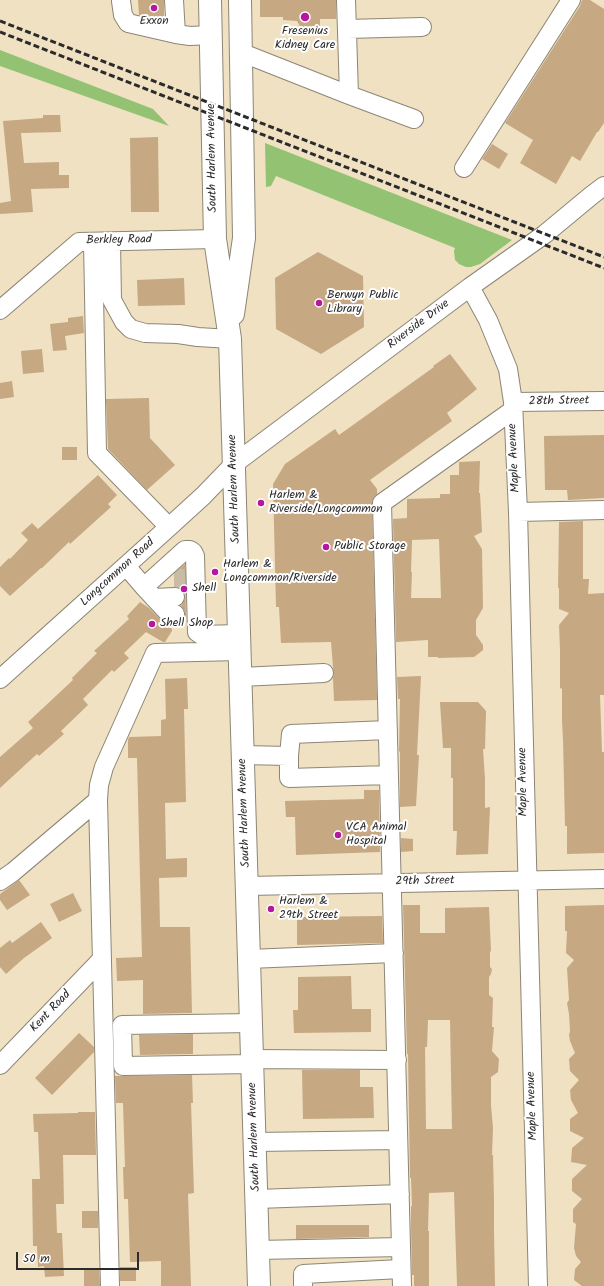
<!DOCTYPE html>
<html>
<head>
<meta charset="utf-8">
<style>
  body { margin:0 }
  #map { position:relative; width:604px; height:1286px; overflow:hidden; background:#efe1c2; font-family:Kalam,sans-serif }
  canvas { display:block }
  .scale { position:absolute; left:16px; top:1252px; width:123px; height:18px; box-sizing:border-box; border:2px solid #2b2b2b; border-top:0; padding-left:5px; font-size:12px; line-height:14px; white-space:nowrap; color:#2b2b2b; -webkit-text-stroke:3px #fff; paint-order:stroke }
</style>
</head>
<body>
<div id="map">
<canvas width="604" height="1286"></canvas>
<div class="scale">50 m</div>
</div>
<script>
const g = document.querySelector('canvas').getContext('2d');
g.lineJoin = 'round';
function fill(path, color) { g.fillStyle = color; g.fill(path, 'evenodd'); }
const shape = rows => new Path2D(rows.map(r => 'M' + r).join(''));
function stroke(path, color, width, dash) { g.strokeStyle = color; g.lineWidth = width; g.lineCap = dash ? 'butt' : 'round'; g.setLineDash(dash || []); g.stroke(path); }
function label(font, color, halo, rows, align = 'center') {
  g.font = font + ' Kalam,sans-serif'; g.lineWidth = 4; g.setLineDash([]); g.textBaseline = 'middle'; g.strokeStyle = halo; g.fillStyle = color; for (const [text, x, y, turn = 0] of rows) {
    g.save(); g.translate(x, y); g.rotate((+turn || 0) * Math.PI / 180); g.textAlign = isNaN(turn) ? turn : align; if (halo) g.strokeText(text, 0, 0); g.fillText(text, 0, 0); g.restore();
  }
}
fill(shape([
  [0,50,153,109,169,126,0,66],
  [265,143,512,240,480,264,471,267,466,267,459,264,455,260,454,251,455,248,276,176,271,186,266,187]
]), '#92c272');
fill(shape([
  [138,0,164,0,164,17,151,18,139,15],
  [260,0,336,0,336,19,320,19,320,33,309,33,302,30,297,21,283,20,283,17,260,17],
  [582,0,590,0,604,9,604,123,598,132,597,132,580,161,572,156,556,184,520,163,533,140,505,123,580,6],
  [43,115,60,115,61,132,21,133,24,163,59,162,59,175,69,175,69,188,31,189,33,212,0,214,0,203,11,201,3,121,43,118],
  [158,137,159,212,131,212,130,138],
  [492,144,508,154,499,169,482,159],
  [318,252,363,276,364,327,321,354,276,329,275,278],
  [184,278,185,305,138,306,137,280],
  [83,316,84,333,65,336,67,350,53,351,50,324,68,322,68,318],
  [42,349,44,372,23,374,21,351],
  [450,354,477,389,447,413,452,421,370,480,377,489,377,494,373,498,372,503,377,700,334,701,333,678,334,673,333,667,331,642,281,643,279,607,276,607,273,484,285,464,335,429,339,435,434,367,433,366],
  [12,381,14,397,0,399,0,383],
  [149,398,150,438,175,465,147,490,108,449,106,399],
  [604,435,604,498,568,500,567,490,545,490,544,436],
  [62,447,77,447,77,460,62,460],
  [480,461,479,493,480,493,482,532,474,536,482,549,483,608,476,620,476,635,483,645,483,650,478,654,474,657,438,658,438,657,428,657,428,640,396,642,393,519,407,518,407,499,440,498,440,494,450,494,450,475,459,475,459,462],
  [439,539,441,598,411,598,412,572,411,572,412,540],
  [98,475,117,495,108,504,111,507,70,544,69,542,42,568,41,568,10,596,0,586,0,567,9,558,10,559,28,540,21,533,32,523,38,529],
  [583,521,583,579,589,579,588,594,604,593,604,695,600,695,602,752,604,752,604,853,567,854,567,826,565,826,563,740,562,721,562,689,560,688,560,650,559,625,569,613,559,609,559,588,558,588,559,522],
  [185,564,186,618,185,618,185,612,181,606,184,601,185,596,184,591,180,588,175,587,175,573],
  [140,602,149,608,166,625,171,625,172,631,165,642,163,642,146,632,124,653,129,658,114,672,112,670,83,699,88,705,61,731,64,734,39,756,37,754,0,788,0,757,33,728,28,722,73,680,72,678,97,653,94,651,129,619,127,616],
  [421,676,417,755,419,755,416,806,400,807,400,752,399,751,400,699,398,699,397,677],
  [187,678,188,709,184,709,186,802,165,803,166,859,187,858,187,877,159,878,160,927,190,927,192,1013,143,1014,143,980,117,981,116,958,142,957,137,758,128,758,128,740,129,737,161,736,161,720,166,719,165,679],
  [440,702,478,702,486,711,485,749,483,749,485,779,485,808,490,807,488,854,456,855,457,831,453,831,453,778,451,778,451,748,443,748],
  [364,790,379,790,380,852,296,855,295,817,286,817,285,801,364,799],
  [401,838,413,839,413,851,401,852],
  [19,880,30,895,7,910,0,900,0,894],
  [73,893,82,911,59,922,50,904],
  [403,905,420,905,420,933,445,933,445,908,489,907,491,951,490,952,490,967,492,969,491,974,489,977,489,995,493,998,492,1027,494,1027,492,1051,499,1059,498,1072,491,1077,491,1105,493,1128,492,1155,493,1155,494,1201,494,1230,495,1286,457,1286,454,1192,429,1193,428,1231,429,1231,429,1286,414,1286,414,1275,412,1275,411,1227,411,1206,412,1206,411,1178,410,1178,408,1054,407,1054],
  [428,1020,450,1020,452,1129,426,1129,425,1047,427,1047],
  [604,905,604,1286,582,1286,574,1280,575,1269,581,1262,576,1256,574,1248,576,1224,573,1222,573,1209,582,1199,572,1191,572,1179,587,1165,571,1162,572,1148,584,1138,570,1131,570,1119,578,1113,571,1100,570,1090,579,1080,570,1071,569,1059,575,1053,570,1041,569,1035,570,1031,569,1014,567,1003,569,1000,567,968,574,960,566,953,567,931,565,931,565,906],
  [382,916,383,943,297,945,297,917],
  [41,922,52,938,24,958,6,974,0,967,0,948,10,940,12,943],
  [351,976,352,1009,371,1009,371,1032,294,1033,293,1010,298,1010,298,977],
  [79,1033,94,1047,94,1052,52,1095,35,1078],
  [193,1034,193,1054,140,1055,139,1035],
  [302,1070,360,1070,360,1087,373,1087,374,1118,303,1119],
  [192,1075,193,1103,191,1103,194,1193,188,1194,191,1286,161,1286,161,1261,130,1262,128,1199,124,1199,123,1167,125,1167,123,1103,116,1103,115,1076],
  [78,1112,95,1112,96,1155,63,1155,64,1204,56,1204,57,1233,62,1233,64,1276,45,1277,44,1266,38,1267,37,1246,33,1246,32,1179,40,1179,38,1132,34,1132,33,1114,78,1113],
  [82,1211,98,1211,98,1228,82,1228],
  [296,1225,369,1225,369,1237,296,1239],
  [120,1267,136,1267,136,1281,120,1281],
  [84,1269,99,1269,100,1286,84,1286]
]), '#c6a883');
stroke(shape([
  [174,578,192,578]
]), '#c8bda4', 18, [18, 9]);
const minor = shape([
  [174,0,176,34],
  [346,0,349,95],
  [121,1,123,15,128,23,176,34,190,36,211,35],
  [347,29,422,27],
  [240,52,349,95,414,119],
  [464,168,571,0],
  [93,242,97,453,169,527],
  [111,242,112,300,124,322,131,329,145,333,178,334,198,337,230,339],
  [470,287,488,320,508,369,513,402,518,512,538,1286],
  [0,310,79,242,215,239],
  [513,402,604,401],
  [518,512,604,510],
  [126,566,144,587,185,550,190,550,193,552,195,556,197,632,201,635,239,634],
  [144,587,170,615,175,614],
  [154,598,175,597],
  [241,677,324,673],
  [0,679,169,527,203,496,234,464,470,287,545,234,592,195,604,186],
  [243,755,289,756,291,734,388,730],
  [289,756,289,778,389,775],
  [0,881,13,872,98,800],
  [247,886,604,879],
  [249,959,394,953],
  [251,1023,122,1025,123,1066,252,1064],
  [252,1059,397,1060],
  [0,1065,102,959],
  [255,1142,398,1140],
  [257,1199,400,1194],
  [258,1250,401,1247],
  [110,1286,98,800,99,785,104,767,155,653,240,651],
  [303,1286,303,1274,401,1269],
  [402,1286,382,503,513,410]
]);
const major = shape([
  [210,0,215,239,230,339,259,1286],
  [233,314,244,238,240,0]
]);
stroke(minor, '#8d8676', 20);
stroke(major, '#8d8676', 24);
stroke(minor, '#fff', 18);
stroke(major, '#fff', 22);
stroke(shape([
  [0,21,604,257],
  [0,32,604,268]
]), '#2b2b2b', 3, [6, 3]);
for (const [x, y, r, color] of [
  [154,8,4,"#b5179e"],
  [305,17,5,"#b5179e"],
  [319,303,4,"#b5179e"],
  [261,503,4,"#b5179e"],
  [326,547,4,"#b5179e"],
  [215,572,4,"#b5179e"],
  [184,589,4,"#b5179e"],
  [152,624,4,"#b5179e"],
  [338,835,4,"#b5179e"],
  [271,909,4,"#b5179e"]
]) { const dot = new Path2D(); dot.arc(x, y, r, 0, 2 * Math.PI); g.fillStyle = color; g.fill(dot); stroke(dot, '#fff', 1.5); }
label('12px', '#2b2b2b', '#fff', [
  ["Exxon",154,22,"center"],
  ["Fresenius",305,32,"center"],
  ["Kidney Care",305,46,"center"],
  ["Berwyn Public",327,296],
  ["Library",327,310],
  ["Harlem &",269,496],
  ["Riverside/Longcommon",269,510],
  ["Public Storage",334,547],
  ["Harlem &",223,565],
  ["Longcommon/Riverside",223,579],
  ["Shell",192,589],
  ["Shell Shop",160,624],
  ["VCA Animal",346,828],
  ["Hospital",346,842],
  ["Harlem &",279,902],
  ["29th Street",279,916]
], 'left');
label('12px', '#2b2b2b', '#fff', [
  ["South Harlem Avenue",213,158,-91],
  ["Berkley Road",119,241,-1],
  ["Riverside Drive",419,325,-37],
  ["28th Street",559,402,-1],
  ["Maple Avenue",515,458,-93],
  ["South Harlem Avenue",235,489,-92],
  ["Longcommon Road",118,573,-42],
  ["Maple Avenue",524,782,-91],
  ["South Harlem Avenue",245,813,-92],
  ["29th Street",425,882,-1],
  ["Kent Road",51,1012,-46],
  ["Maple Avenue",533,1106,-92],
  ["South Harlem Avenue",255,1137,-92]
]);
</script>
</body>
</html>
